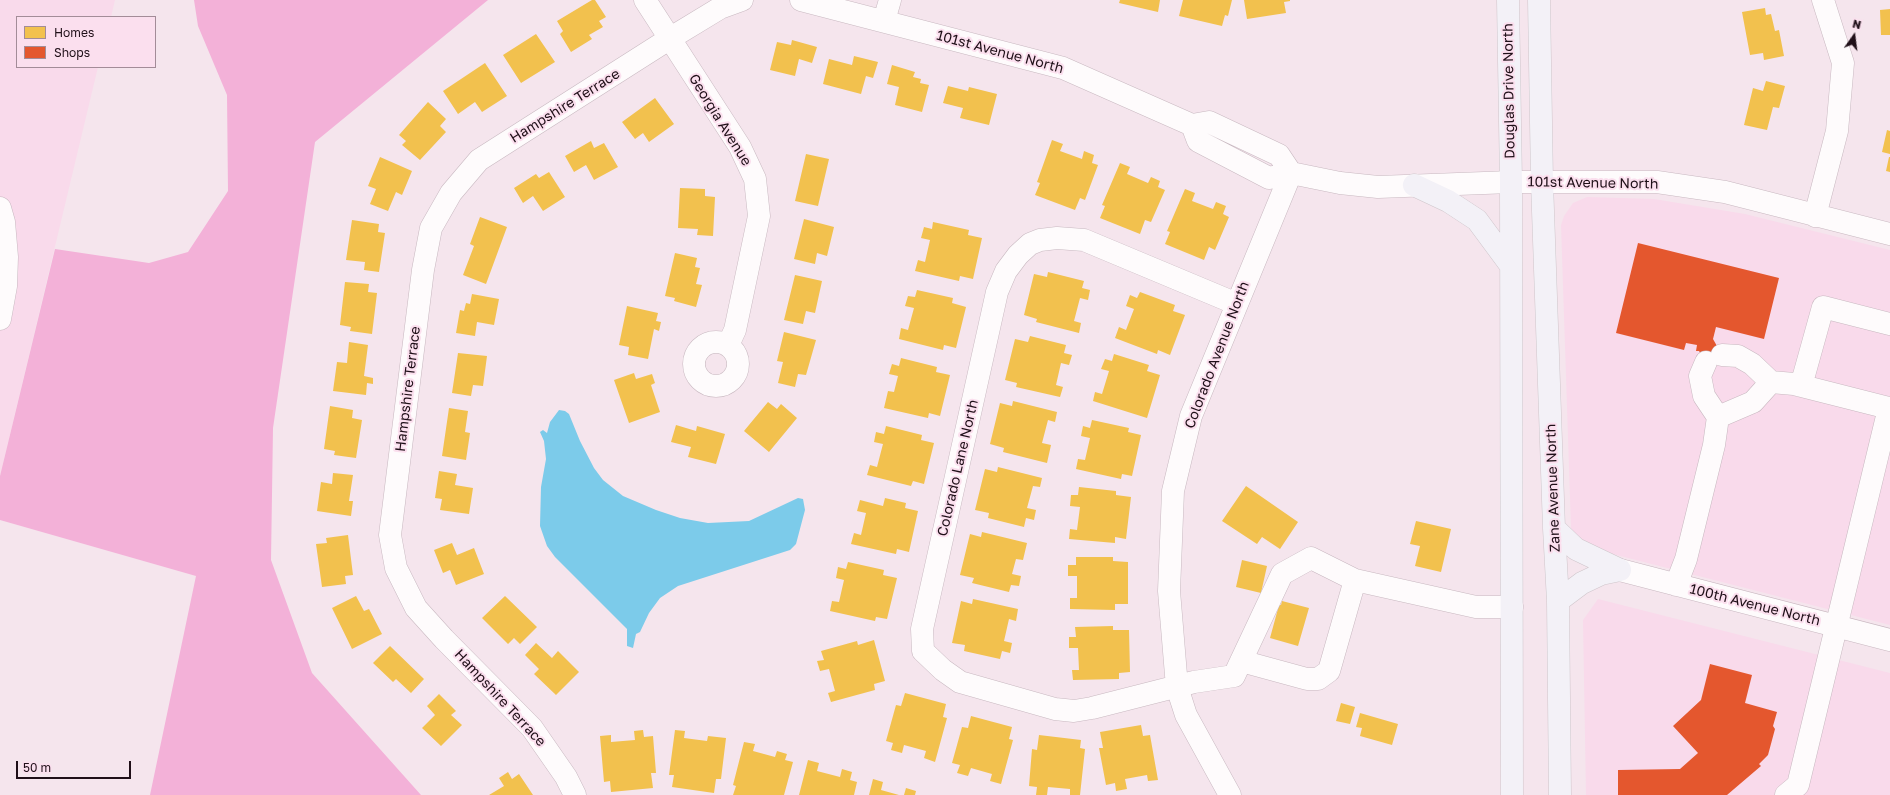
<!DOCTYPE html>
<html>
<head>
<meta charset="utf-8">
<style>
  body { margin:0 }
  #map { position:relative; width:1890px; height:795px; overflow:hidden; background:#f5e5ed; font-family:"Golos Text",sans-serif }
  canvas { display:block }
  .legend { position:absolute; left:16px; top:16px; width:140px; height:52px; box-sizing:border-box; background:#fbdfee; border:1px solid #a38c98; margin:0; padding:5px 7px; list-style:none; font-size:12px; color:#1f0f18 }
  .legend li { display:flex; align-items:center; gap:8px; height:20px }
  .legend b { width:20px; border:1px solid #a38c98 }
  .north { position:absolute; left:1834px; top:16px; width:40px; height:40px; -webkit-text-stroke:3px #fbdfee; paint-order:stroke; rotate:14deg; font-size:11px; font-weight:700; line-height:16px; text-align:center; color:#1f0f18 }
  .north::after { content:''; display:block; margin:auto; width:14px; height:18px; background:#1f0f18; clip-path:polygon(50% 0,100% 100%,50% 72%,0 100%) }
  .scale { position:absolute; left:16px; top:761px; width:115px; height:18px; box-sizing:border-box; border:2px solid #1f0f18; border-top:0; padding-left:5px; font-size:12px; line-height:14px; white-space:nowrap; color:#1f0f18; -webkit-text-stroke:3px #fbdfee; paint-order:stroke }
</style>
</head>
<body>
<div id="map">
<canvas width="1890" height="795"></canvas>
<ul class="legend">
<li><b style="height:11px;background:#f2c14e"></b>Homes</li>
<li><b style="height:11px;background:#e4572e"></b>Shops</li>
</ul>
<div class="north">N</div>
<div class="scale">50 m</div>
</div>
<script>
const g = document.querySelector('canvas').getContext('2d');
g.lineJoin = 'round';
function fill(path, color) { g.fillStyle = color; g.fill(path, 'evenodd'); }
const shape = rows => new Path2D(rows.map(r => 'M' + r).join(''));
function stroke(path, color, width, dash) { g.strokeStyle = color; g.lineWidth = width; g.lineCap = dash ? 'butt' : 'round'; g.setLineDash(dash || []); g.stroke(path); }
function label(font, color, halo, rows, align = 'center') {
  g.font = font + ' "Golos Text",sans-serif'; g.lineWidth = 4; g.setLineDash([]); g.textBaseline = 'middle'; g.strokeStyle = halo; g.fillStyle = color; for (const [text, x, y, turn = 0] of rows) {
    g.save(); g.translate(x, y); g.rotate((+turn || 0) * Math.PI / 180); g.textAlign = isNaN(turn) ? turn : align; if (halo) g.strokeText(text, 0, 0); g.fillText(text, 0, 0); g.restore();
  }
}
fill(shape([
  [0,0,115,0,111,17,17,17,17,67,98,67,0,476],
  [1587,197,1654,199,1745,214,1890,250,1890,625,1589,548,1577,540,1571,528,1561,225,1564,216,1573,203],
  [1598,599,1890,673,1890,795,1586,795,1583,620]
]), '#f9daeb');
fill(shape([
  [194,0,488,0,315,142,273,428,271,560,312,673,421,795,150,795,196,576,0,520,0,476,55,249,149,263,188,252,228,191,227,95,198,26]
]), '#f3b1d8');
fill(shape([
  [559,410,565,411,569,414,580,441,594,468,603,480,623,496,656,510,680,518,708,523,749,521,798,498,803,499,805,510,796,544,790,550,678,586,660,598,649,613,640,632,636,634,633,648,627,646,627,629,555,557,547,546,540,526,541,487,546,459,544,441,540,432,543,430,547,433,550,422]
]), '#7ccbea');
fill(shape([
  [592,0,595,0,606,17,599,21,603,27,589,35,592,39,571,52,560,34,563,31,557,21],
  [1120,0,1160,0,1158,12,1119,3],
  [1183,0,1232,0,1228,16,1225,15,1222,26,1179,16],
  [1244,0,1290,0,1290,1,1284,2,1286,13,1247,19],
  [1765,8,1766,15,1771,14,1775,31,1779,30,1784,56,1764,60,1763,53,1750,55,1742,12],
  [1890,9,1890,35,1881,35,1880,10],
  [536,34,555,62,521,83,503,55],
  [792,40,817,47,812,63,799,59,795,76,770,70,777,42,791,45],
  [854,56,878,62,873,78,866,76,861,94,823,84,829,59,852,65],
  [485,63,507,96,482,112,475,102,458,114,443,91],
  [892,65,915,72,913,77,921,79,920,83,929,85,922,112,895,105,899,87,887,84],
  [1766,81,1785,86,1779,108,1773,107,1767,130,1744,125,1753,88,1763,91],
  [948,86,968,91,969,87,997,94,989,125,960,118,963,108,943,103],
  [655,98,674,124,649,142,643,133,635,139,622,122],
  [428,102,446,119,440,126,446,132,420,160,402,145,406,141,399,135],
  [1887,130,1890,131,1890,154,1882,152],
  [1052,140,1063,144,1060,151,1082,159,1084,151,1094,155,1092,163,1098,165,1085,200,1080,198,1075,210,1035,195,1040,183,1037,182],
  [591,141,594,148,604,143,618,167,594,180,586,165,574,172,565,156],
  [806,154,829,159,818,206,795,201],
  [380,157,412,171,402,195,396,192,388,211,370,204,376,189,368,186],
  [1889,157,1890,157,1890,172,1886,171],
  [1120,163,1130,167,1127,174,1148,183,1151,177,1160,181,1158,187,1165,190,1151,222,1145,220,1140,234,1100,218,1105,206,1102,205],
  [549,172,565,197,543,211,533,196,523,203,514,188,536,174,539,178],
  [680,188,705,189,705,196,715,197,713,236,697,235,698,229,678,228],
  [1185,189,1195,193,1192,201,1213,209,1216,202,1226,206,1223,214,1229,217,1215,250,1209,247,1204,260,1165,244,1170,232,1167,231],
  [480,217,507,227,486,284,463,275,474,246,470,244],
  [804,219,834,227,827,256,817,253,815,264,794,259],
  [352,220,379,224,378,232,385,233,379,272,364,270,365,262,346,260],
  [933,222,969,230,968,235,982,238,973,279,960,276,959,281,915,271,918,260,925,262,930,240,921,238,924,227,932,229],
  [675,253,697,258,695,267,700,268,696,284,702,285,696,307,674,301,675,298,665,296],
  [1048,272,1084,281,1082,288,1090,290,1088,300,1080,298,1074,321,1081,323,1079,333,1036,322,1037,319,1024,315,1034,274,1047,277],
  [795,275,822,281,815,313,806,311,803,324,784,320],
  [345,282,369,284,368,292,377,293,372,334,350,331,351,327,340,325],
  [917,290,953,298,952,303,966,307,956,348,944,345,943,350,899,339,901,328,908,330,914,308,905,306,908,296,915,297],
  [1140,292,1175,305,1173,311,1185,315,1170,355,1158,350,1157,354,1115,338,1119,327,1126,330,1134,309,1126,306,1130,295,1137,298],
  [472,294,499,299,494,325,477,322,475,336,456,333,460,310,464,311,466,303,470,304],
  [627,306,658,313,656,321,661,322,659,331,654,329,648,359,628,355,629,347,619,345],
  [784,332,816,340,806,375,798,374,795,387,778,383,783,362,777,361],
  [1030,336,1066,345,1064,353,1072,355,1069,365,1061,363,1056,385,1063,387,1060,397,1016,387,1017,383,1005,380,1015,339,1028,342],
  [349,342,368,345,364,376,373,378,373,384,367,383,366,395,333,391,337,362,347,363],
  [458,353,487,356,483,386,473,385,471,396,452,393],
  [1114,354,1149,365,1147,371,1160,375,1147,418,1093,401,1095,392,1102,394,1109,371,1101,369,1105,359,1112,361],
  [901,358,937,367,936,372,950,375,940,416,929,413,928,418,884,408,888,391,894,392,898,376,889,374,892,364,899,366],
  [634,373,636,379,652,374,655,383,651,385,660,412,629,423,614,380],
  [1013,401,1057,412,1055,422,1048,420,1042,443,1051,445,1047,463,1003,452,1004,448,990,444,1000,403,1012,406],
  [768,402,777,409,781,404,797,418,769,452,744,431],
  [330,406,353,410,352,418,362,420,356,458,334,455,335,451,324,449],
  [449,408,468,411,465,432,470,433,466,460,442,456],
  [1092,420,1129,428,1128,432,1141,435,1132,476,1122,474,1121,479,1076,469,1078,459,1085,460,1090,438,1081,436,1083,426,1090,428],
  [676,425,696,431,697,426,725,434,716,464,688,457,691,447,671,442],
  [886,426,922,435,921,440,934,443,924,484,913,481,911,486,867,475,870,465,877,467,883,444,874,442,876,432,884,434],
  [998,467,1042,478,1040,487,1033,486,1027,508,1036,510,1034,520,1026,518,1024,527,988,518,989,513,975,510,985,469,997,472],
  [439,471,457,474,455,485,473,488,469,514,440,510,442,499,435,498],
  [333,473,353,475,349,501,353,501,351,516,317,511,321,482,332,484],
  [1246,486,1298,522,1280,549,1262,537,1257,544,1222,521],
  [1079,487,1116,491,1116,495,1131,497,1126,539,1115,537,1115,543,1069,539,1070,529,1077,530,1080,507,1070,506,1071,495,1078,495],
  [885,498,906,503,905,508,918,511,909,552,897,549,896,554,851,544,854,533,861,535,866,513,857,511,860,500,883,506],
  [1416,521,1451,529,1441,572,1415,566,1420,546,1410,544],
  [982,532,1027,543,1023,560,1016,559,1012,574,1021,576,1019,586,1011,585,1009,592,972,583,974,578,960,575,970,534,981,537],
  [348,535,353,575,345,576,346,584,322,587,316,544,327,543,326,538],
  [452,543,457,555,474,548,484,574,456,585,450,570,443,573,434,550],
  [1076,557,1113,557,1113,561,1128,562,1128,604,1115,604,1115,610,1070,609,1070,598,1077,598,1077,576,1068,576,1068,565,1076,565],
  [1242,560,1267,566,1261,593,1236,587],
  [848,562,884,570,883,575,897,578,887,619,876,617,875,621,830,611,832,601,839,602,844,580,836,578,838,567,846,569],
  [356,596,364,611,369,609,382,634,352,649,332,608],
  [505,596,537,627,520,644,514,638,508,644,482,618],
  [973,599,1018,609,1016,621,1009,619,1004,641,1012,643,1010,653,1002,651,1000,659,964,651,965,645,952,643,961,601,972,604],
  [1282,601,1309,608,1298,646,1270,638,1279,605,1281,605],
  [1113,626,1113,630,1129,630,1130,672,1119,673,1119,679,1073,680,1072,670,1079,670,1078,648,1069,648,1069,637,1076,637,1075,627],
  [874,640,885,681,874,684,875,690,831,702,828,693,835,691,829,669,820,671,817,661,824,660,821,651,857,641,858,645],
  [536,643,552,658,558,651,579,672,556,695,534,674,539,669,525,655],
  [390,646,424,679,411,693,396,679,393,682,373,663],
  [905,693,946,704,943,717,947,718,935,762,924,758,926,751,904,745,902,753,891,750,893,743,886,741,896,705,901,706],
  [439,694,456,711,451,715,462,725,441,746,422,728,435,715,427,706],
  [1341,703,1355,707,1350,724,1336,721],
  [1360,713,1398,724,1392,745,1360,736,1362,728,1356,727],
  [971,716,1012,727,1009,739,1013,740,1001,784,990,781,992,774,971,768,968,776,957,773,960,765,952,763,962,727,968,728],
  [1141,725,1143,736,1150,735,1158,780,1148,781,1147,775,1125,779,1127,789,1116,791,1115,783,1106,785,1099,748,1103,748,1100,732],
  [643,730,644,737,653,736,656,773,651,773,653,788,611,792,610,781,604,782,600,736,611,735,611,742,635,740,634,731],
  [675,730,685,731,684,738,707,741,708,736,726,738,721,779,716,779,714,793,672,787,674,775,669,775],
  [1039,735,1081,740,1080,748,1085,749,1080,795,1070,795,1070,789,1048,787,1047,795,1036,795,1037,787,1029,786,1032,749,1037,750],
  [744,742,755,744,753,751,775,757,777,751,787,754,785,760,793,762,784,795,733,795,736,786,733,785],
  [808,760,819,763,817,771,840,777,842,769,852,772,850,780,857,782,854,795,799,795],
  [508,772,512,779,519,774,533,795,489,795,504,786,499,778],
  [873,779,883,782,881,790,899,795,869,795],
  [906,788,916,791,915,795,904,795]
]), '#f2c14e');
fill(shape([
  [1638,243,1779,278,1764,339,1716,327,1713,339,1722,355,1707,364,1699,351,1696,351,1697,345,1686,343,1684,350,1616,333],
  [1710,664,1752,675,1745,703,1777,712,1773,726,1775,729,1768,755,1759,764,1761,766,1727,795,1618,795,1618,770,1680,769,1698,753,1673,726,1701,700]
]), '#e4572e');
const minor = shape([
  [645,0,740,147,755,179,759,216,735,330,728,345],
  [801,0,1063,68,1192,125,1209,122,1279,155,1291,173],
  [884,21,890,0],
  [1192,125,1198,141,1269,178,1291,173,1340,183,1378,187,1511,182,1657,182,1725,192,1890,234],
  [0,208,4,222,7,257,6,286,0,319],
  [1815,216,1837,131,1843,63,1823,0],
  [1237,304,1084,240,1057,238,1040,240,1030,244,1018,255,1006,271,997,292,922,629,923,651,943,670,960,682,1055,709,1074,711,1092,708,1194,682,1234,676,1282,574,1311,558,1355,580,1476,607,1512,607],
  '694 364a22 22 0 1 1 44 0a22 22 0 1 1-44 0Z',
  [1722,355,1738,356,1752,364,1771,382],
  [1706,362,1700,376,1704,396,1718,417],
  [1801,386,1823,307,1890,324],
  [1620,570,1890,640],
  [1676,585,1686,559,1714,445,1718,417,1753,402,1771,382,1794,384,1889,408,1798,785,1786,795],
  [1241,661,1307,679,1318,679,1329,671,1355,580],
  [575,795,566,777,532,728,444,639,416,608,396,568,390,535,423,270,431,228,451,193,479,160,669,39,720,8,742,0],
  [1230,795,1186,715,1177,687,1169,591,1173,491,1191,416,1291,173]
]);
const major = shape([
  [1508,0,1511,182,1512,795],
  [1539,0,1542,182,1554,528,1558,601,1560,795],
  [1414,185,1448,201,1477,220,1511,266],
  [1554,528,1576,549,1620,570],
  [1558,601,1582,583,1601,574,1620,570]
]);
stroke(minor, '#c8b8c0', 23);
stroke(major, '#cec5ca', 23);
stroke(minor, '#fefbfc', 22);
stroke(major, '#f3f1f7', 22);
label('14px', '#1f0f18', '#fbdfee', [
  ["101st Avenue North",1000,52,15],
  ["Douglas Drive North",1509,91,-91],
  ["Hampshire Terrace",565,106,-32],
  ["Georgia Avenue",720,120,58],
  ["101st Avenue North",1593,183,1],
  ["Colorado Avenue North",1217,355,-69],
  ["Hampshire Terrace",408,389,-83],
  ["Colorado Lane North",958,468,-77],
  ["Zane Avenue North",1553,488,-92],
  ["100th Avenue North",1755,605,14],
  ["Hampshire Terrace",500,698,47]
]);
</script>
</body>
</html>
